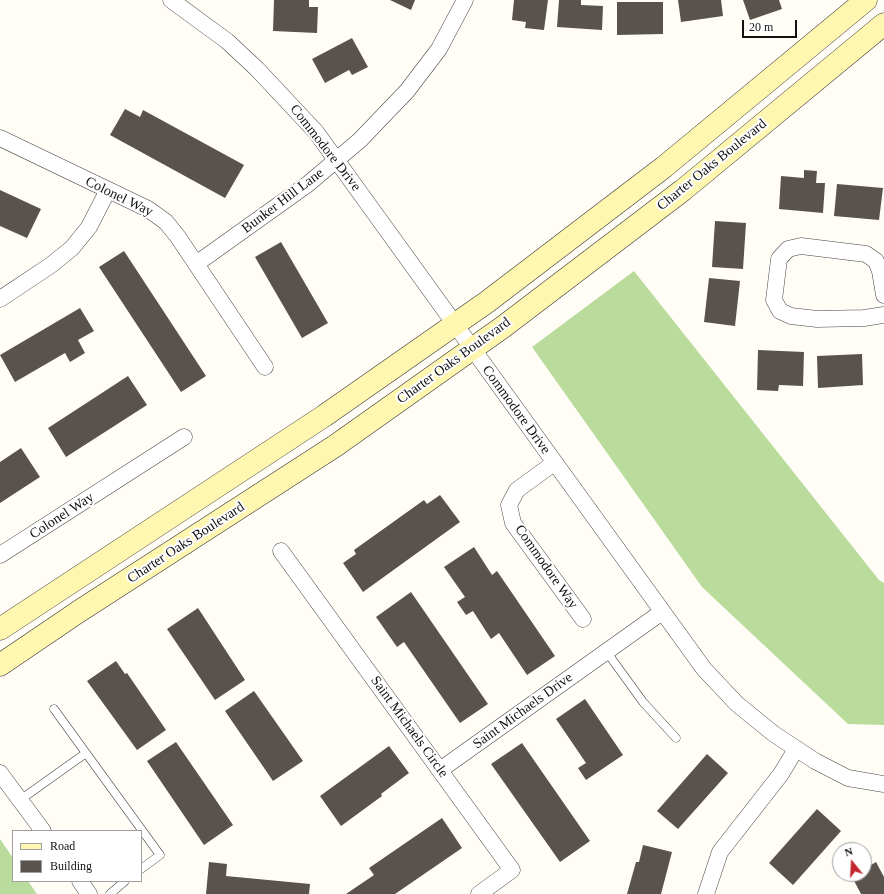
<!DOCTYPE html>
<html>
<head>
<meta charset="utf-8">
<style>
  body { margin:0 }
  #map { position:relative; width:884px; height:894px; overflow:hidden; background:#fffdf5; font-family:"Times New Roman",serif }
  canvas { display:block }
  .legend { position:absolute; left:12px; top:830px; width:130px; height:52px; box-sizing:border-box; background:#fff; border:1px solid #a0a0a0; margin:0; padding:5px 7px; list-style:none; font-size:12px; color:#111 }
  .legend li { display:flex; align-items:center; gap:8px; height:20px }
  .legend b { width:20px; border:1px solid #a0a0a0 }
  .north { position:absolute; left:832px; top:842px; width:40px; height:40px; box-sizing:border-box; background:#fff; border:1px solid #a0a0a0; border-radius:50%; rotate:342deg; font-size:11px; font-weight:700; line-height:16px; text-align:center; color:#111 }
  .north::after { content:''; display:block; margin:auto; width:14px; height:18px; background:#c4262e; clip-path:polygon(50% 0,100% 100%,50% 72%,0 100%) }
  .scale { position:absolute; left:742px; top:20px; width:55px; height:18px; box-sizing:border-box; border:2px solid #111; border-top:0; padding-left:5px; font-size:12px; line-height:14px; white-space:nowrap; color:#111; -webkit-text-stroke:3px #fff; paint-order:stroke }
</style>
</head>
<body>
<div id="map">
<canvas width="884" height="894"></canvas>
<ul class="legend">
<li><b style="height:5px;background:#fff6b0"></b>Road</li>
<li><b style="height:11px;background:#5a524d"></b>Building</li>
</ul>
<div class="north">N</div>
<div class="scale">20 m</div>
</div>
<script>
const g = document.querySelector('canvas').getContext('2d');
g.lineJoin = 'round';
function fill(path, color) { g.fillStyle = color; g.fill(path, 'evenodd'); }
const shape = rows => new Path2D(rows.map(r => 'M' + r).join(''));
function stroke(path, color, width, dash) { g.strokeStyle = color; g.lineWidth = width; g.lineCap = dash ? 'butt' : 'round'; g.setLineDash(dash || []); g.stroke(path); }
function label(font, color, halo, rows, align = 'center') {
  g.font = font + ' "Times New Roman",serif'; g.lineWidth = 4; g.setLineDash([]); g.textBaseline = 'middle'; g.strokeStyle = halo; g.fillStyle = color; for (const [text, x, y, turn = 0] of rows) {
    g.save(); g.translate(x, y); g.rotate((+turn || 0) * Math.PI / 180); g.textAlign = isNaN(turn) ? turn : align; if (halo) g.strokeText(text, 0, 0); g.fillText(text, 0, 0); g.restore();
  }
}
fill(shape([
  [634,271,879,580,884,583,884,725,848,724,702,587,532,347],
  [0,839,13,858,13,881,28,881,37,894,0,894]
]), '#b9dc9c');
fill(shape([
  [274,0,309,0,309,7,318,7,317,33,273,31],
  [390,0,415,0,411,10],
  [514,0,548,0,544,30,525,28,526,22,512,20],
  [559,0,581,0,581,5,603,6,602,30,557,27],
  [678,0,721,0,723,16,681,22],
  [743,0,779,0,782,9,750,20],
  [617,2,663,2,663,34,617,35],
  [352,38,368,67,352,75,349,70,325,83,312,59],
  [125,109,140,117,143,110,244,165,225,198,110,135],
  [804,170,817,171,816,183,825,183,823,213,779,209,781,176,804,178],
  [837,184,883,188,879,220,834,216],
  [0,190,41,209,27,238,0,226],
  [715,221,746,223,743,269,712,267],
  [281,242,328,323,302,338,255,257],
  [124,251,206,376,181,392,99,267],
  [709,278,740,281,735,326,704,322],
  [80,308,94,331,78,340,85,353,70,362,65,353,15,382,0,355],
  [758,350,804,352,803,386,779,385,778,391,757,390],
  [862,354,863,385,818,388,817,356],
  [128,376,147,405,66,457,48,428],
  [21,448,40,477,0,503,0,462],
  [440,495,460,522,363,592,343,563,356,554,354,550,424,500,427,504],
  [474,547,492,575,497,571,555,656,527,675,499,633,491,639,473,611,466,615,457,602,465,597,444,567],
  [411,592,488,704,460,723,404,642,397,647,376,617],
  [198,608,245,680,215,700,167,629],
  [116,661,125,674,127,673,166,730,137,750,87,681],
  [254,691,303,761,273,781,225,711],
  [585,699,623,755,586,780,578,768,586,763,556,719],
  [176,742,233,825,204,845,147,761],
  [522,743,590,841,560,862,491,764],
  [389,746,409,773,381,794,382,796,341,826,320,796],
  [707,754,728,773,678,829,657,811],
  [817,809,841,831,793,885,769,863],
  [442,818,462,848,395,894,346,894,374,875,369,868],
  [643,845,672,852,661,894,627,894,636,862,639,862],
  [209,862,227,864,226,876,310,884,309,894,206,894],
  [876,862,884,877,884,894,861,894,851,875,864,874,864,869]
]), '#5a524d');
const lane = shape([
  [606,651,643,702,676,738],
  [54,709,160,855,141,869],
  [20,800,86,753],
  [110,894,125,881]
]);
const street = shape([
  [171,0,227,41,257,69,316,132,704,669,737,704,774,734,815,761,848,778,884,784],
  [0,138,148,209,166,222,178,237,265,367],
  [196,264,308,184,360,140,407,91,439,49,465,0],
  [884,295,880,271,876,261,866,254,801,246,788,249,779,259,774,300,780,311,791,316,817,319,864,318,884,315],
  [0,299,51,265,72,248,89,227,108,190],
  [554,463,517,490,509,505,513,523,583,619],
  [281,551,512,870,479,894],
  [0,555,184,437],
  [440,770,662,612],
  [0,773,43,831],
  [80,881,89,894],
  [706,894,720,852,781,774,796,749]
]);
const secondary = shape([
  [0,629,324,416,487,302,664,167,866,0],
  [0,665,78,612,335,446,503,327,683,190,884,24]
]);
stroke(lane, '#444', 9);
stroke(street, '#444', 17);
stroke(secondary, '#333', 23);
stroke(lane, '#fff', 8);
stroke(street, '#fff', 16);
stroke(secondary, '#fff6b0', 22);
label('14px', '#111', '#fff', [
  ["Commodore Drive",325,148,52],
  ["Charter Oaks Boulevard",712,165,-39],
  ["Colonel Way",119,197,26],
  ["Bunker Hill Lane",283,201,-37],
  ["Charter Oaks Boulevard",454,361,-36],
  ["Commodore Drive",516,410,54],
  ["Colonel Way",62,516,-33],
  ["Charter Oaks Boulevard",186,543,-33],
  ["Commodore Way",546,567,55],
  ["Saint Michaels Drive",523,711,-36],
  ["Saint Michaels Circle",409,727,54]
]);
</script>
</body>
</html>
